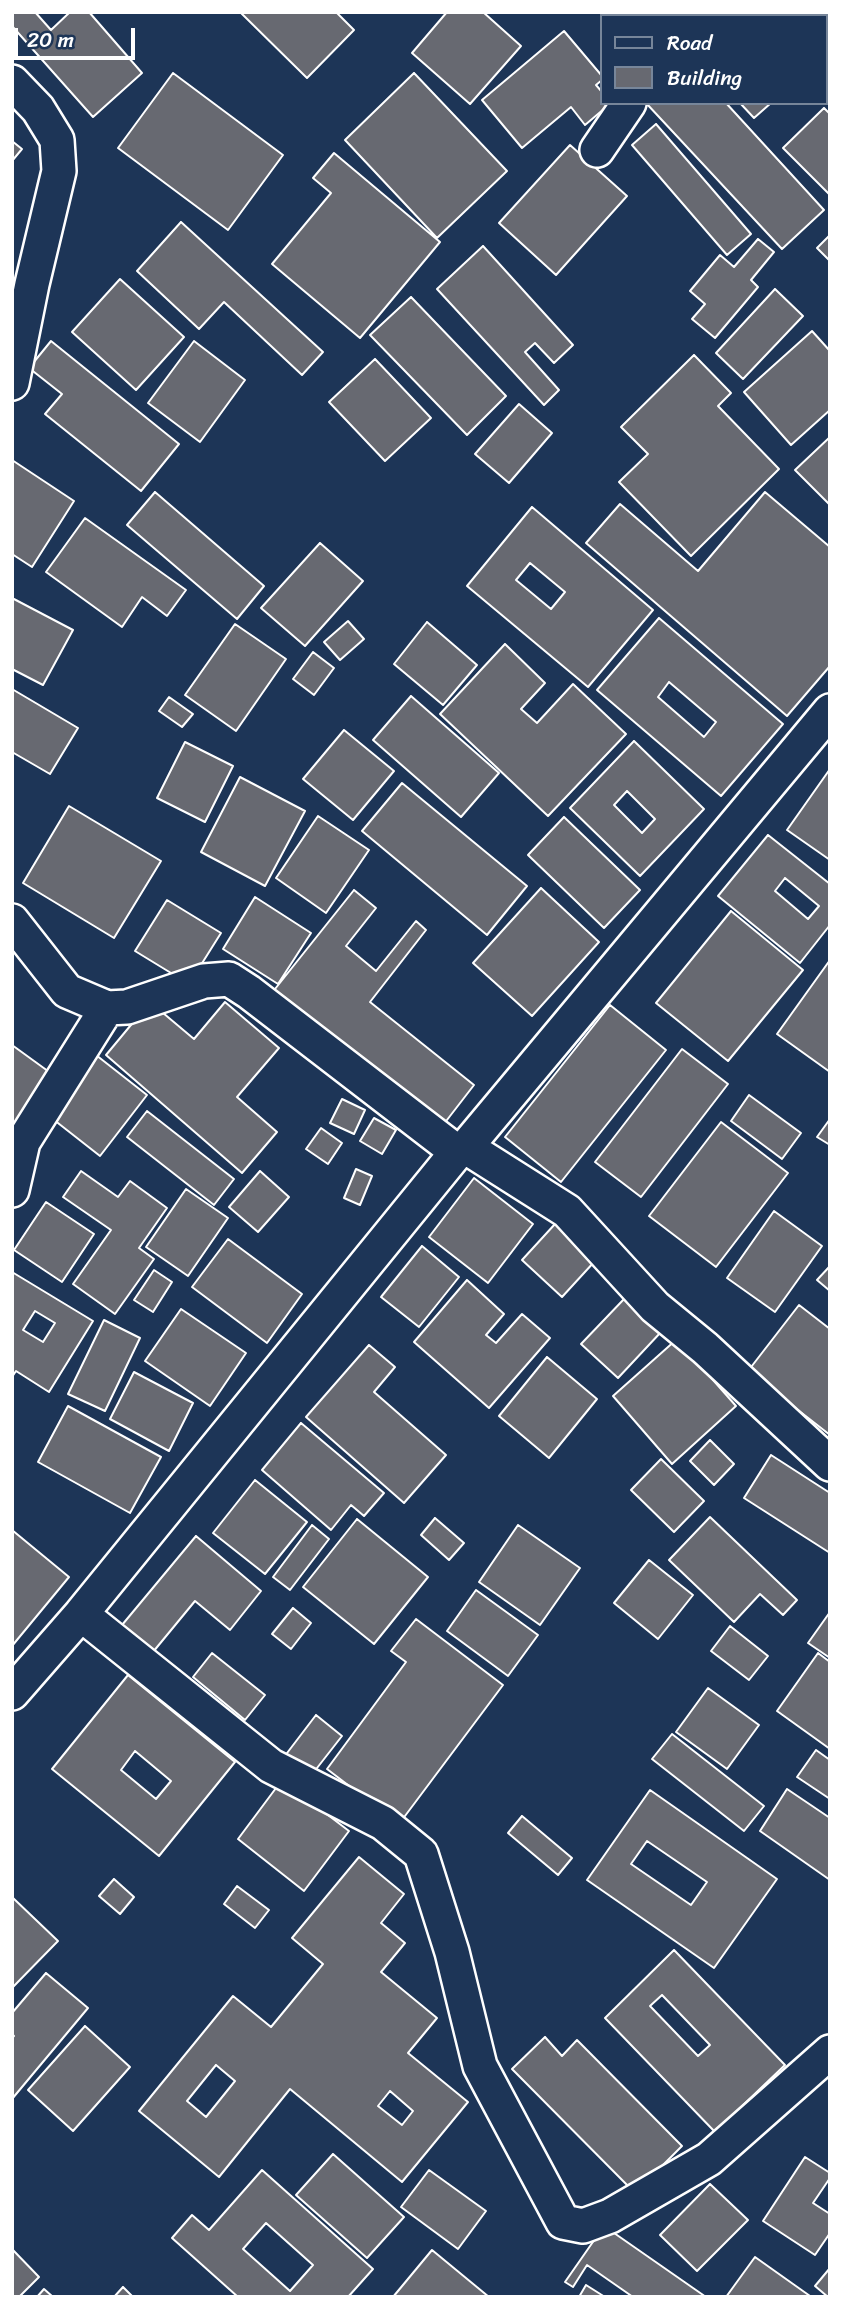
<!DOCTYPE html>
<html>
<head>
<meta charset="utf-8">
<style>
  body { margin:0 }
  #map { position:relative; width:842px; height:2309px; overflow:hidden; background:#1d3557; font-family:Sriracha,sans-serif }
  canvas { display:block }
  .frame { position:absolute; inset:0; border:14px solid #fff; pointer-events:none }
  .legend { position:absolute; left:600px; top:14px; width:228px; height:91px; box-sizing:border-box; background:#1d3557; border:2px solid #77869a; margin:0; padding:9px 12px; list-style:none; font-size:21px; color:#fff }
  .legend li { display:flex; align-items:center; gap:14px; height:35px }
  .legend b { width:35px; border:2px solid #77869a }
  .scale { position:absolute; left:14px; top:28px; width:121px; height:32px; box-sizing:border-box; border:4px solid #fff; border-top:0; padding-left:9px; font-size:21px; line-height:24px; white-space:nowrap; color:#fff; -webkit-text-stroke:5px #1d3557; paint-order:stroke }
</style>
</head>
<body>
<div id="map">
<canvas width="842" height="2309"></canvas>
<div class="frame"></div>
<ul class="legend">
<li><b style="height:9px;background:#1d3557"></b>Road</li>
<li><b style="height:19px;background:#676971"></b>Building</li>
</ul>
<div class="scale">20 m</div>
</div>
<script>
const g = document.querySelector('canvas').getContext('2d');
g.lineJoin = 'round';
function fill(path, color) { g.fillStyle = color; g.fill(path, 'evenodd'); }
const shape = rows => new Path2D(rows.map(r => 'M' + r).join(''));
function stroke(path, color, width, dash) { g.strokeStyle = color; g.lineWidth = width; g.lineCap = dash ? 'butt' : 'round'; g.setLineDash(dash || []); g.stroke(path); }
const building = shape([
  [12,12,35,12,51,30,70,12,89,12,142,73,93,117,12,26,12,12],
  [240,12,336,12,354,30,307,78,240,12],
  [447,12,483,12,521,46,470,104,412,53,447,12],
  [707,12,797,12,800,16,703,16,707,12],
  [817,12,830,12,830,24,826,21,826,16,821,16,817,12],
  [564,31,602,76,602,80,596,85,602,92,602,103,611,103,585,125,571,107,522,148,482,100,564,31],
  [826,44,830,48,830,78,826,81,826,44],
  [173,73,283,155,228,230,118,148,173,73],
  [414,73,507,171,437,238,345,140,414,73],
  [646,103,726,103,824,210,782,249,646,103],
  [740,103,771,103,754,118,740,103],
  [824,108,830,114,830,195,783,148,824,108],
  [656,124,751,234,727,255,632,145,656,124],
  [12,141,22,149,12,161,12,141],
  [570,145,627,196,556,275,499,223,570,145],
  [334,153,440,242,360,338,272,264,331,193,313,178,334,153],
  [181,222,323,352,302,375,224,302,199,329,137,271,181,222],
  [830,235,830,261,817,248,830,235],
  [758,239,774,252,751,280,758,287,715,338,692,319,705,304,690,291,720,255,734,267,758,239],
  [483,246,573,345,554,363,535,343,525,352,559,390,544,405,437,289,483,246],
  [120,279,184,337,136,390,72,332,120,279],
  [775,289,803,316,743,379,716,353,775,289],
  [411,297,506,396,467,435,370,335,411,297],
  [812,331,830,351,830,410,791,445,744,392,812,331],
  [51,341,179,444,141,491,45,414,62,394,29,368,51,341],
  [194,341,245,380,200,442,148,403,194,341],
  [694,355,731,393,718,406,779,469,691,556,619,482,648,454,621,427,694,355],
  [375,359,431,418,385,461,329,402,375,359],
  [519,404,552,433,509,483,475,454,519,404],
  [830,437,830,505,795,470,830,437],
  [12,460,74,501,32,567,12,554,12,460],
  [155,492,264,586,237,619,127,525,155,492],
  [765,492,830,547,830,666,787,716,586,543,620,504,698,571,765,492],
  [532,507,653,610,588,687,467,586,532,507],
  [530,563,565,592,551,609,516,580,530,563],
  [85,518,186,590,167,616,142,597,122,627,46,572,85,518],
  [320,543,363,581,305,646,261,608,320,543],
  [12,598,73,630,43,685,12,669,12,598],
  [659,618,783,724,721,796,597,690,659,618],
  [669,682,716,722,704,737,658,697,669,682],
  [348,621,364,639,340,660,324,642,348,621],
  [427,622,477,665,443,705,394,664,427,622],
  [235,624,286,659,236,731,185,695,235,624],
  [505,644,545,683,521,709,537,723,573,684,626,734,548,816,440,714,505,644],
  [313,652,334,668,314,695,293,679,313,652],
  [12,689,78,728,50,774,12,752,12,689],
  [411,696,499,773,461,817,373,740,411,696],
  [169,697,193,714,182,727,159,711,169,697],
  [344,730,394,771,353,820,303,779,344,730],
  [634,741,704,809,640,876,570,808,634,741],
  [627,791,655,819,642,833,614,805,627,791],
  [185,742,233,766,205,822,157,798,185,742],
  [830,769,830,860,787,830,830,769],
  [240,777,305,811,265,886,201,852,240,777],
  [402,783,527,886,487,935,362,831,402,783],
  [69,806,161,861,114,938,23,883,69,806],
  [318,816,369,850,326,913,276,878,318,816],
  [564,817,640,890,604,928,528,855,564,817],
  [768,835,830,884,830,925,800,963,718,896,768,835],
  [785,878,819,906,808,919,775,891,785,878],
  [541,888,599,942,532,1016,473,963,541,888],
  [354,890,376,908,346,946,376,971,416,921,426,930,370,1002,474,1085,440,1129,271,994,354,890],
  [255,897,311,933,278,984,223,949,255,897],
  [167,900,221,933,189,984,135,951,167,900],
  [731,911,803,970,728,1061,656,1003,731,911],
  [830,960,830,1072,777,1034,830,960],
  [150,1002,194,1039,225,1002,279,1048,237,1097,277,1132,242,1173,106,1055,150,1002],
  [610,1005,666,1050,561,1182,505,1137,610,1005],
  [12,1045,52,1074,12,1127,12,1045],
  [682,1049,728,1084,641,1197,595,1162,682,1049],
  [96,1055,147,1095,100,1156,49,1116,96,1055],
  [749,1095,801,1133,782,1159,731,1121,749,1095],
  [342,1099,365,1110,354,1134,330,1123,342,1099],
  [147,1111,234,1179,214,1205,127,1137,147,1111],
  [374,1118,396,1130,382,1154,360,1141,374,1118],
  [830,1119,830,1145,817,1137,830,1119],
  [721,1122,788,1173,716,1267,649,1216,721,1122],
  [321,1128,342,1143,328,1164,306,1149,321,1128],
  [356,1169,372,1176,360,1205,344,1198,356,1169],
  [81,1171,118,1197,130,1181,167,1208,139,1248,154,1259,115,1314,73,1284,111,1230,63,1197,81,1171],
  [260,1171,289,1197,258,1232,229,1207,260,1171],
  [474,1178,533,1224,488,1283,429,1237,474,1178],
  [186,1189,228,1218,188,1276,146,1247,186,1189],
  [46,1202,94,1234,62,1282,14,1250,46,1202],
  [774,1211,822,1246,775,1312,727,1278,774,1211],
  [555,1224,595,1261,562,1297,522,1260,555,1224],
  [228,1239,302,1294,267,1343,192,1287,228,1239],
  [422,1246,459,1277,419,1327,381,1297,422,1246],
  [830,1266,830,1291,817,1280,830,1266],
  [154,1270,172,1282,153,1312,134,1300,154,1270],
  [12,1272,93,1321,49,1392,16,1371,12,1377,12,1272],
  [35,1311,55,1323,43,1342,23,1330,35,1311],
  [467,1280,504,1314,486,1335,496,1343,522,1314,550,1338,489,1408,414,1342,467,1280],
  [625,1298,661,1332,618,1378,581,1344,625,1298],
  [799,1305,830,1329,830,1435,748,1371,799,1305],
  [181,1309,246,1353,210,1406,145,1361,181,1309],
  [104,1320,140,1338,105,1411,68,1394,104,1320],
  [677,1339,736,1406,672,1464,613,1396,677,1339],
  [369,1345,395,1367,374,1392,446,1455,404,1503,306,1417,369,1345],
  [547,1357,597,1399,549,1458,499,1416,547,1357],
  [134,1372,193,1403,169,1451,110,1419,134,1372],
  [68,1406,161,1457,130,1513,38,1462,68,1406],
  [301,1423,384,1493,364,1516,351,1505,331,1530,262,1470,301,1423],
  [710,1440,734,1464,714,1485,690,1461,710,1440],
  [771,1455,830,1493,830,1553,744,1498,771,1455],
  [661,1459,704,1501,674,1532,631,1490,661,1459],
  [255,1480,307,1522,265,1574,213,1533,255,1480],
  [710,1517,797,1600,783,1615,760,1594,734,1622,669,1560,710,1517],
  [435,1518,464,1543,449,1560,421,1535,435,1518],
  [357,1519,428,1577,374,1644,303,1587,357,1519],
  [312,1525,329,1539,290,1590,273,1577,312,1525],
  [518,1525,580,1568,540,1625,479,1582,518,1525],
  [12,1530,69,1577,12,1646,12,1530],
  [196,1536,261,1591,230,1630,195,1601,153,1652,122,1625,196,1536],
  [649,1560,693,1595,658,1639,614,1603,649,1560],
  [476,1590,538,1635,508,1676,447,1631,476,1590],
  [293,1608,311,1623,291,1649,272,1634,293,1608],
  [830,1612,830,1658,808,1643,830,1612],
  [416,1619,503,1685,399,1824,327,1769,406,1662,391,1651,416,1619],
  [730,1626,768,1656,749,1680,711,1651,730,1626],
  [212,1653,265,1695,245,1720,193,1677,212,1653],
  [818,1653,830,1662,830,1749,777,1711,818,1653],
  [128,1675,235,1762,159,1856,52,1769,128,1675],
  [135,1751,171,1781,156,1799,121,1770,135,1751],
  [708,1688,759,1725,727,1769,676,1732,708,1688],
  [316,1715,342,1736,310,1777,284,1757,316,1715],
  [672,1734,764,1806,744,1831,652,1759,672,1734],
  [816,1750,830,1760,830,1799,797,1777,816,1750],
  [282,1780,349,1831,304,1891,238,1839,282,1780],
  [787,1789,830,1818,830,1880,760,1831,787,1789],
  [650,1790,777,1879,714,1968,587,1880,650,1790],
  [647,1841,707,1882,691,1905,631,1864,647,1841],
  [522,1816,572,1858,558,1875,508,1833,522,1816],
  [359,1857,404,1894,381,1923,405,1943,381,1972,437,2018,408,2053,468,2102,402,2182,290,2089,219,2177,139,2111,233,1996,271,2027,323,1964,292,1938,359,1857],
  [216,2065,235,2081,206,2117,187,2101,216,2065],
  [390,2091,413,2111,402,2125,378,2106,390,2091],
  [114,1879,134,1897,120,1914,99,1896,114,1879],
  [237,1886,269,1910,255,1928,224,1904,237,1886],
  [12,1897,58,1941,12,1988,12,1897],
  [674,1950,785,2065,715,2132,605,2018,674,1950],
  [662,1995,710,2045,698,2056,650,2006,662,1995],
  [46,1973,88,2008,12,2099,12,2038,14,2036,12,2034,12,2013,46,1973],
  [85,2026,130,2067,73,2131,28,2090,85,2026],
  [545,2037,562,2056,577,2040,682,2146,635,2193,512,2069,545,2037],
  [333,2154,404,2217,367,2258,296,2195,333,2154],
  [805,2157,830,2173,830,2178,813,2203,830,2214,830,2233,815,2255,763,2221,805,2157],
  [262,2170,373,2269,348,2297,238,2297,172,2238,192,2215,209,2230,262,2170],
  [266,2223,313,2265,290,2291,243,2249,266,2223],
  [429,2170,486,2211,458,2249,401,2207,429,2170],
  [710,2184,748,2220,697,2271,660,2235,710,2184],
  [604,2226,706,2297,633,2297,587,2265,573,2287,565,2282,604,2226],
  [12,2249,39,2277,19,2297,12,2297,12,2249],
  [432,2250,489,2297,393,2297,432,2250],
  [755,2257,810,2296,809,2297,726,2297,755,2257],
  [830,2268,830,2297,828,2297,815,2286,830,2268],
  [586,2285,605,2297,579,2297,586,2285],
  [123,2287,133,2297,114,2297,123,2287],
  [44,2289,53,2297,37,2297,44,2289]
]);
fill(building, '#676971');
stroke(building, '#fff', 2);
const street = shape([
  [688,16,691,12],
  [12,82,38,109,57,140,59,171,32,284,12,383],
  [597,150,629,103],
  [12,921,67,991,107,1008,127,1007,204,981,229,979,249,992,457,1152],
  [466,1147,567,1211,655,1307,705,1348,830,1464],
  [12,1190,23,1142,107,1008],
  [81,1614,271,1766,383,1823,421,1854,452,1952,480,2066,563,2222,583,2226,610,2216,709,2159,830,2052],
  [12,1693,81,1614,457,1152,466,1147,830,711]
]);
stroke(street, '#fff', 38);
stroke(street, '#1d3557', 33);
</script>
</body>
</html>
